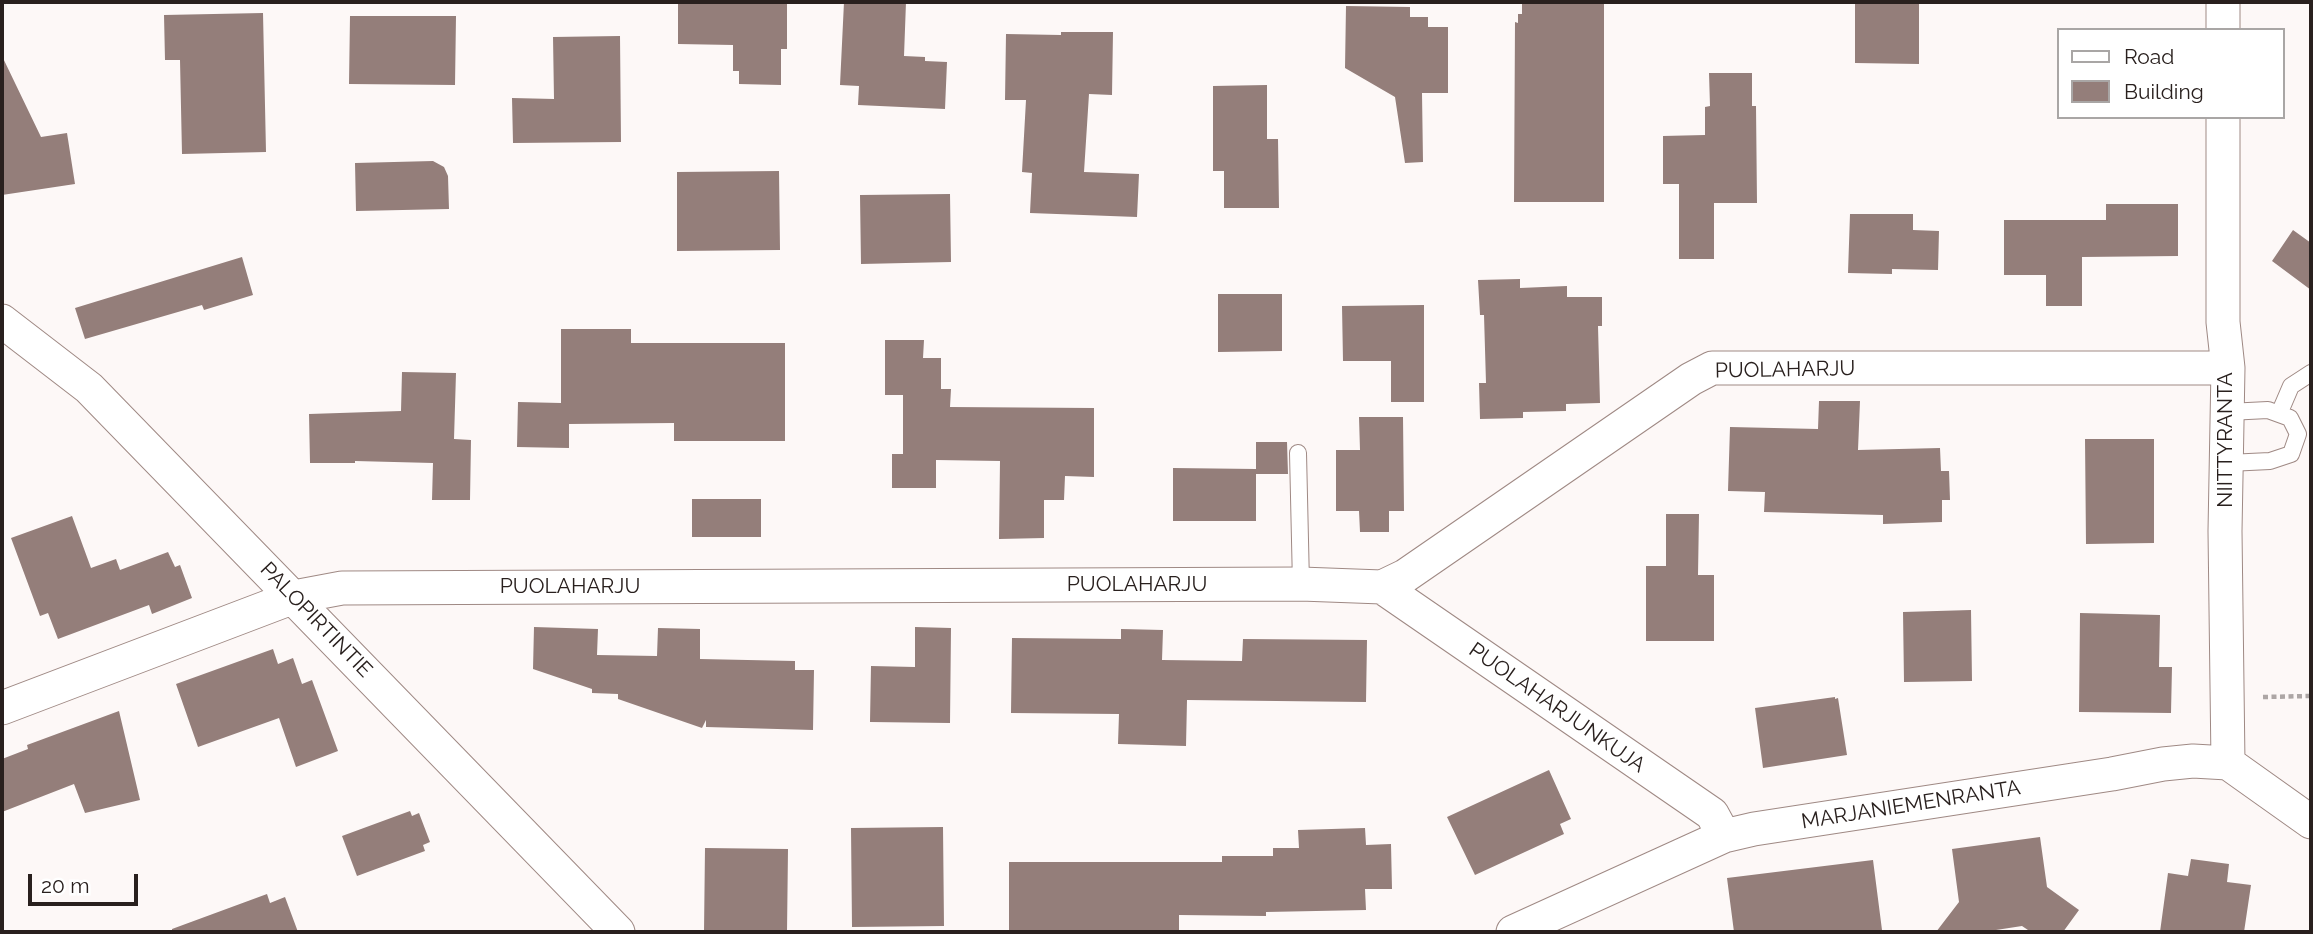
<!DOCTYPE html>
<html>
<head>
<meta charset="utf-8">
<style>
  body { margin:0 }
  #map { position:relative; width:2313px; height:934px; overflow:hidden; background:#fdf8f7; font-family:Raleway,sans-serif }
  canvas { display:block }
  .frame { position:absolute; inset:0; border:4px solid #29201e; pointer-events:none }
  .legend { position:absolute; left:2057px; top:28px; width:228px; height:91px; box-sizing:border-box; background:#fff; border:2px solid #a9a6a5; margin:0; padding:9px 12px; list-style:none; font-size:21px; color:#29201e }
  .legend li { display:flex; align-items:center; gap:14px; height:35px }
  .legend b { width:35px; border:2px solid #a9a6a5 }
  .scale { position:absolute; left:28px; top:874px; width:110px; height:32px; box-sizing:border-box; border:4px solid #29201e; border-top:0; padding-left:9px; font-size:21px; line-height:24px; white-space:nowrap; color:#29201e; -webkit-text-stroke:5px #fff; paint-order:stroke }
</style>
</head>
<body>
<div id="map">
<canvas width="2313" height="934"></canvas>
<div class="frame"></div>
<ul class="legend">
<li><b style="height:9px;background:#fff"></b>Road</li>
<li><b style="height:19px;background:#947e7a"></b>Building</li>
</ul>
<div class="scale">20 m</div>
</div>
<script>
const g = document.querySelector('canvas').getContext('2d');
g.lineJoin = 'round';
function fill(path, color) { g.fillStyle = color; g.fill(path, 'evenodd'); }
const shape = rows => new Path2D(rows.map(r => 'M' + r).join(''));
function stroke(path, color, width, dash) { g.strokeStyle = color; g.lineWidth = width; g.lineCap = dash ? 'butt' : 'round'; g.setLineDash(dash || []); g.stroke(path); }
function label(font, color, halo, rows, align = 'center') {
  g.font = font + ' Raleway,sans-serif'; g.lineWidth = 5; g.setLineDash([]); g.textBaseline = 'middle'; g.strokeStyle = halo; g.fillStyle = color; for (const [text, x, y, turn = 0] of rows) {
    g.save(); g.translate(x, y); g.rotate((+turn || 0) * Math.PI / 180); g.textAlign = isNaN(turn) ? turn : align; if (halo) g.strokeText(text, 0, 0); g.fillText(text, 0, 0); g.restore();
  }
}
fill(shape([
  [678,2,787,2,787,49,781,49,781,85,739,84,739,71,733,71,733,45,678,44],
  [844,2,906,2,904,56,925,57,925,61,947,62,945,109,858,105,859,86,840,85],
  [1522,2,1604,2,1604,202,1514,202,1515,22,1518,23,1518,14,1522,14],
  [1855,2,1919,2,1919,64,1855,63],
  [1346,6,1410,7,1410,17,1428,17,1428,27,1448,27,1448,93,1422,93,1423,162,1405,163,1395,97,1345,68],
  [263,13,266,152,182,154,180,60,165,60,164,15],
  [350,16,456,16,455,85,349,84],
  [1061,32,1113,32,1112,95,1089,94,1084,172,1139,174,1137,217,1030,213,1032,173,1022,172,1026,100,1005,100,1006,34,1061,35],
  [620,36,621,142,513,143,512,98,554,99,553,37],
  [2,56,41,137,67,133,75,184,2,195],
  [1709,73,1752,73,1752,106,1756,106,1757,203,1714,203,1714,259,1679,259,1679,184,1663,184,1663,136,1705,135,1705,107,1710,106],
  [1267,85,1267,139,1278,139,1279,208,1224,208,1224,171,1213,171,1213,86],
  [433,161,444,167,448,176,449,209,356,211,355,163],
  [779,171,780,250,677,251,677,172],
  [950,194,951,262,861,264,860,195],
  [2106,204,2178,204,2178,256,2082,257,2082,306,2046,306,2046,275,2004,275,2004,220,2106,220],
  [1850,214,1913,214,1913,230,1939,231,1938,270,1892,269,1892,274,1848,273],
  [2293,230,2311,243,2311,290,2272,261],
  [242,257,253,295,204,310,202,305,85,339,75,308],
  [1520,279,1520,288,1567,286,1567,297,1602,297,1602,326,1598,326,1600,403,1566,404,1566,411,1523,412,1523,418,1480,419,1479,383,1486,383,1484,315,1480,315,1478,280],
  [1218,294,1282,294,1282,351,1218,352],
  [1424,305,1424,402,1391,402,1391,361,1343,361,1342,306],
  [561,329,631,329,631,343,785,343,785,441,674,441,674,423,569,424,569,448,517,447,518,402,561,403],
  [885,340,924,340,923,358,941,358,941,389,951,389,950,407,1094,408,1094,477,1065,476,1064,500,1044,500,1044,538,999,539,1000,461,936,460,936,488,892,488,892,454,903,454,903,395,885,395],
  [402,372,456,373,454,439,471,440,470,500,432,500,433,463,355,461,355,463,310,463,309,414,401,411],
  [1819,401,1860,401,1858,450,1940,448,1941,471,1949,471,1950,500,1942,500,1942,522,1883,524,1883,515,1764,512,1765,492,1728,491,1730,427,1818,429],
  [1359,417,1403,417,1404,511,1389,511,1389,532,1360,532,1359,511,1336,511,1336,450,1360,450],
  [2085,439,2154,439,2154,543,2086,544],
  [1256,442,1287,442,1288,474,1256,474,1256,521,1173,521,1173,468,1256,469],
  [692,499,761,499,761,537,692,537],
  [1666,514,1699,514,1698,575,1714,575,1714,641,1646,641,1646,566,1666,566],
  [72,516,91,568,116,559,120,570,168,552,175,567,180,565,192,598,152,614,149,605,58,639,48,613,40,616,11,538],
  [1971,610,1972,681,1904,682,1903,612],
  [2080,613,2160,615,2159,667,2172,667,2171,713,2079,712],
  [534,627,598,629,597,655,657,656,658,628,700,629,700,659,795,661,795,670,814,670,813,730,706,727,706,720,702,728,618,699,618,694,592,693,592,689,533,669],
  [915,627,951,628,950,723,870,722,871,666,915,667],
  [1121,629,1163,630,1162,660,1242,661,1243,639,1367,640,1366,702,1187,700,1186,746,1118,744,1119,714,1011,713,1012,638,1121,639],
  [273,649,278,664,293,658,302,684,312,680,338,751,296,767,279,718,198,747,176,684],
  [1835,697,1835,699,1838,698,1847,755,1763,768,1755,708],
  [119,711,140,800,85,813,74,784,2,812,2,759,28,749,27,745],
  [1549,770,1571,819,1560,824,1564,834,1475,875,1447,817],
  [410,811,412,816,419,813,430,842,423,845,425,851,357,876,342,836],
  [943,827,944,926,852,927,851,828],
  [1365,828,1366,845,1391,844,1392,889,1365,889,1366,910,1266,912,1266,916,1179,915,1179,932,1009,932,1009,862,1222,862,1222,856,1273,856,1273,848,1299,848,1298,830],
  [2040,837,2047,887,2079,910,2063,932,2031,932,2022,926,1996,930,1994,932,1936,932,1959,902,1952,849],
  [705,848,788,849,787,932,704,932],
  [2191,859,2229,864,2227,882,2251,885,2244,932,2160,932,2168,873,2188,876],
  [1873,860,1882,930,1874,930,1874,932,1734,932,1727,878],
  [267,894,270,903,285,897,298,932,172,932,172,929]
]), '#947e7a');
const lane = shape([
  [2279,414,2291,386,2311,373],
  [1298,453,1301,584],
  [2228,463,2270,461,2291,454,2298,434,2290,418,2268,410,2228,412]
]);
const street = shape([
  [2223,2,2223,30],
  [2223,117,2223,322,2228,368,2225,531,2228,763],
  [2,321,89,388,618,932],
  [1382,587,1712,814,1724,836],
  [2,708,294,597,342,588,1301,584,1382,587,1405,576,1691,379,1712,368,2228,368],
  [1513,932,1724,836,1754,829,2112,774,2163,764,2193,761,2228,763,2311,822]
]);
stroke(lane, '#9f8984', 18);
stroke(street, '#9f8984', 35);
stroke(shape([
  [2263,697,2311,696]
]), '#ada6a5', 4.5, [5, 3.5]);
stroke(lane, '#fff', 16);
stroke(street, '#fff', 33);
label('21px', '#29201e', '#fff', [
  ["PUOLAHARJU",1785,370,-1],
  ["NIITTYRANTA",2226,440,-90],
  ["PUOLAHARJU",1137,585],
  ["PUOLAHARJU",570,587],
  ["PALOPIRTINTIE",316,620,46],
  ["PUOLAHARJUNKUJA",1557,708,35],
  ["MARJANIEMENRANTA",1911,805,-9]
]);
</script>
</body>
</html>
